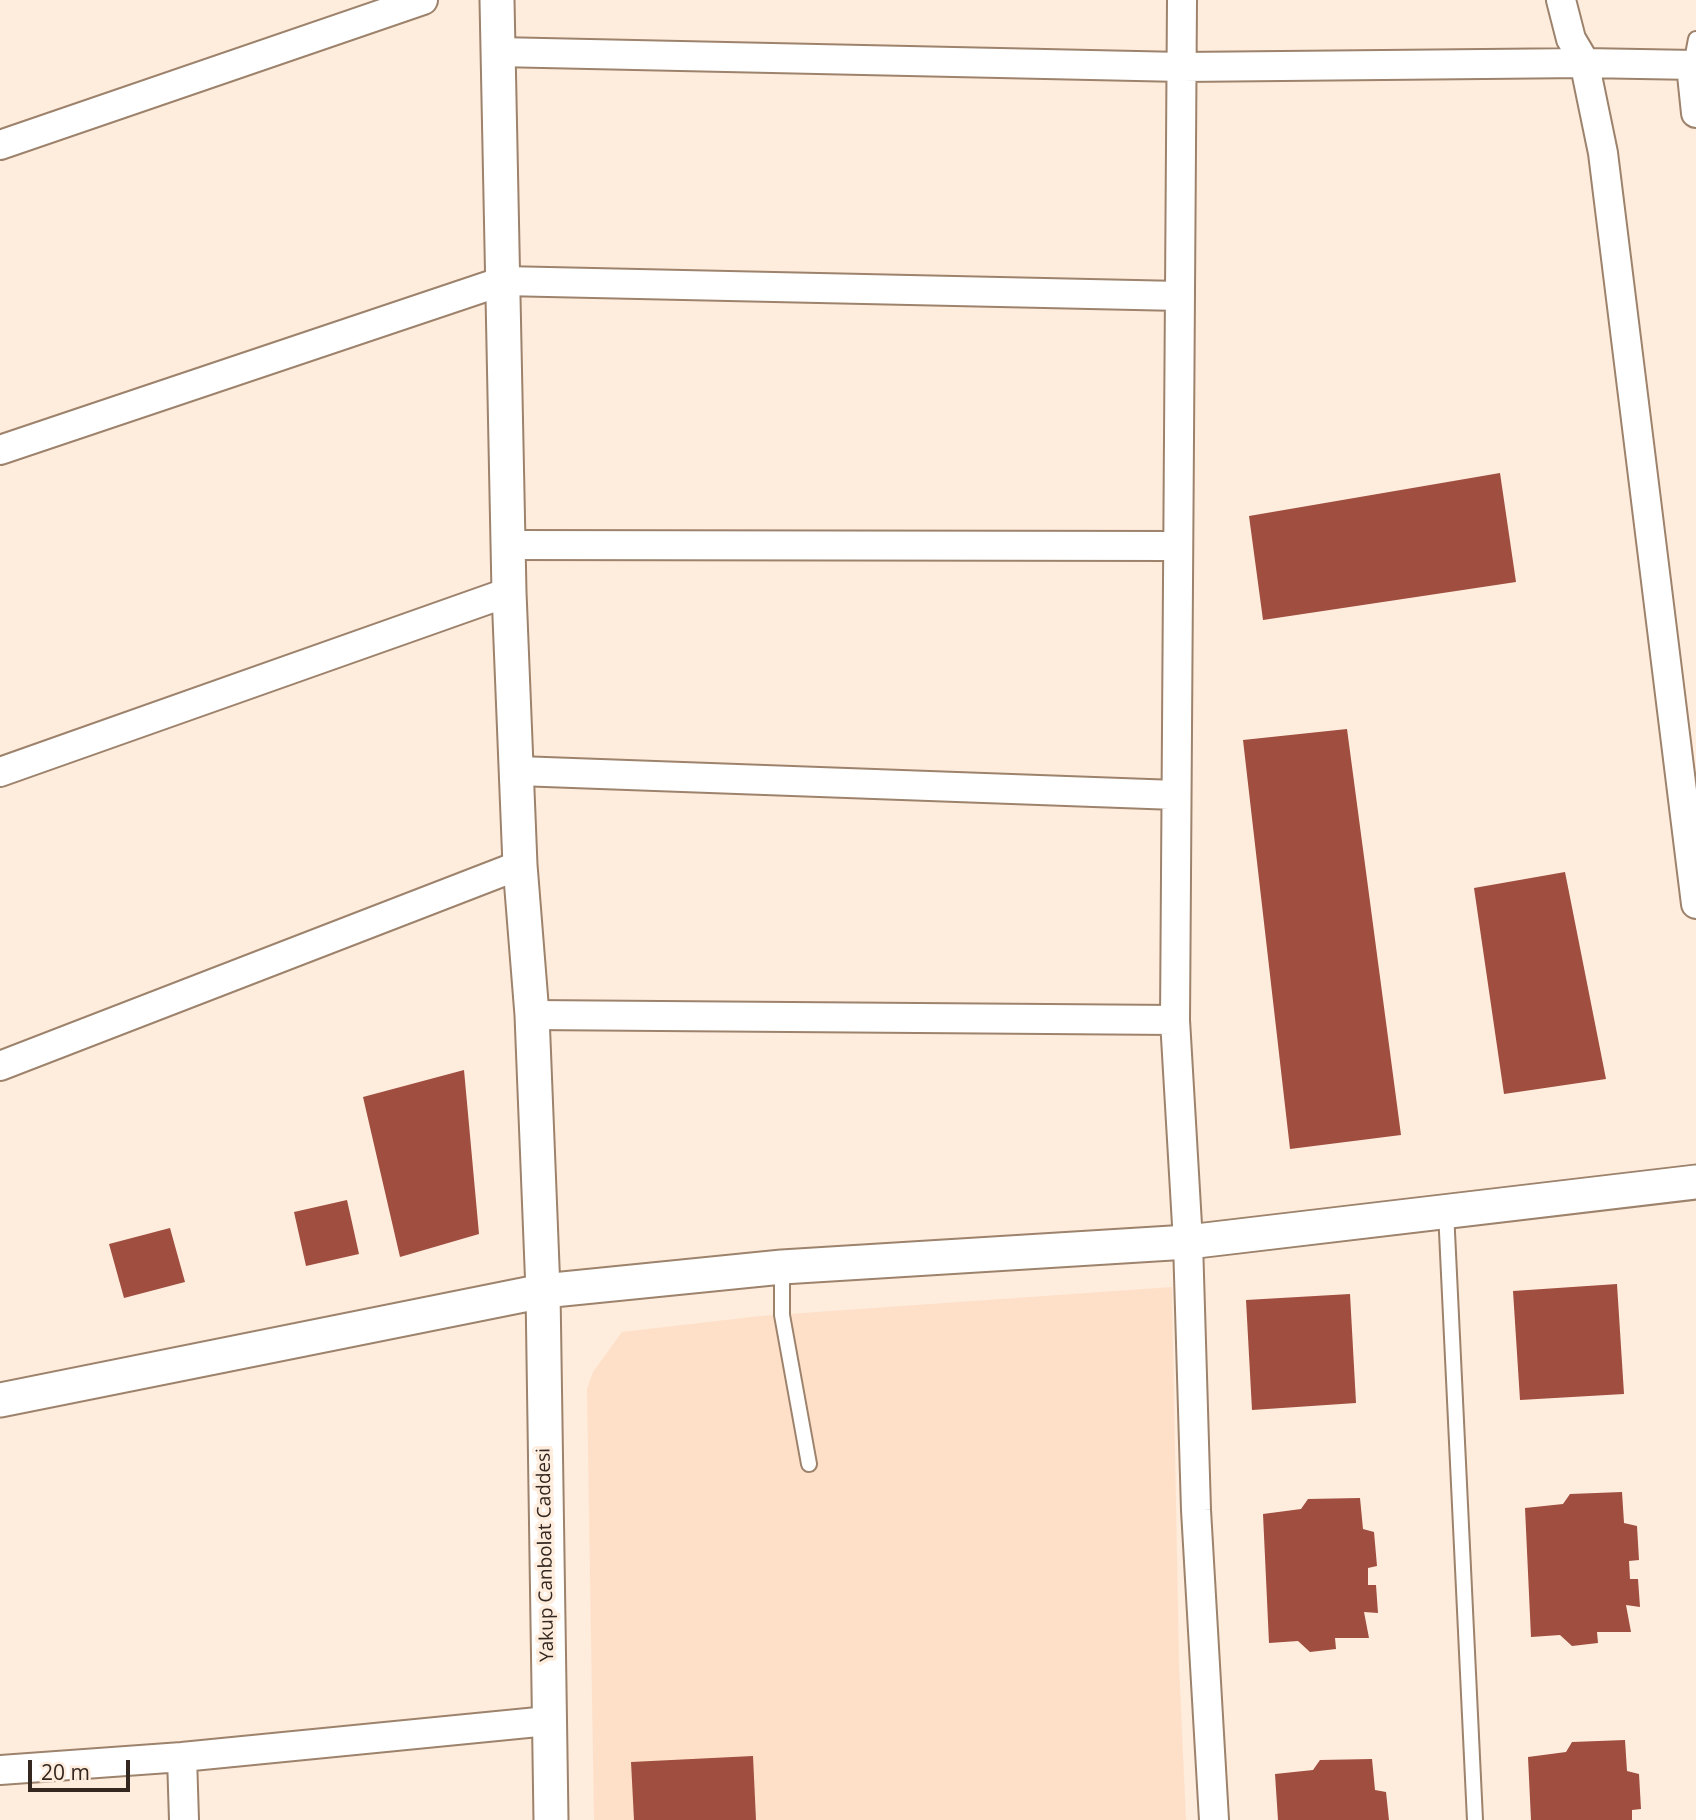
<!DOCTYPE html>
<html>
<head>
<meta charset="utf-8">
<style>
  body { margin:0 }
  #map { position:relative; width:1696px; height:1820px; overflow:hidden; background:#feecdd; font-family:"Open Sans",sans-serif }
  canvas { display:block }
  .scale { position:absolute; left:28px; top:1760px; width:102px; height:32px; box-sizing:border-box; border:4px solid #33271f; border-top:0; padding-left:9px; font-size:21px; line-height:24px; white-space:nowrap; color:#33271f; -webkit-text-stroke:5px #feecdd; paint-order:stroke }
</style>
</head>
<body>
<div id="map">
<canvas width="1696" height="1820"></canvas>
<div class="scale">20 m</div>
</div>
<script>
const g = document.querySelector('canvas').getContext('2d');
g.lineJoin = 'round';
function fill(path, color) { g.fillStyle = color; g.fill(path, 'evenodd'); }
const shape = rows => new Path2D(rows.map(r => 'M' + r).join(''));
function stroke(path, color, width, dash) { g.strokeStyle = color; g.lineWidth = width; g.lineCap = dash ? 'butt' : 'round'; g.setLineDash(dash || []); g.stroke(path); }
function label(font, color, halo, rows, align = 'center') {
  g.font = font + ' "Open Sans",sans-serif'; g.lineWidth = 7; g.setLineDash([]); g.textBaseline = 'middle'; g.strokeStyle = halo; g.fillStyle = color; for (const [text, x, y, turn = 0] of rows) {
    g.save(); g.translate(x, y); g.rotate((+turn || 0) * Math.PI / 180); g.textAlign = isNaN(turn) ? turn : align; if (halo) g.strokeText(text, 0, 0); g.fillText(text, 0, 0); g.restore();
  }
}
fill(shape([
  [1172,1287,1179,1664,1186,1820,594,1820,587,1389,593,1372,622,1332,760,1316]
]), '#fee0c9');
fill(shape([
  [1500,473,1516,582,1263,620,1249,516],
  [1347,729,1401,1135,1290,1149,1243,740],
  [1565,872,1606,1079,1504,1094,1474,888],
  [464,1070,479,1234,400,1257,363,1097],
  [347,1200,359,1254,306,1266,294,1212],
  [170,1228,185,1282,124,1298,109,1244],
  [1617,1284,1624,1394,1520,1400,1513,1291],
  [1350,1294,1356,1403,1252,1410,1246,1300],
  [1622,1492,1624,1523,1637,1526,1639,1560,1629,1561,1630,1579,1638,1579,1640,1607,1626,1605,1631,1632,1597,1632,1598,1643,1572,1646,1560,1635,1531,1637,1525,1508,1563,1504,1570,1494],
  [1360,1498,1363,1529,1374,1532,1377,1566,1368,1568,1368,1585,1376,1585,1378,1613,1364,1612,1369,1638,1335,1638,1336,1649,1310,1652,1298,1641,1269,1643,1263,1514,1301,1509,1308,1499],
  [1625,1740,1627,1771,1639,1774,1641,1809,1632,1810,1632,1820,1531,1820,1528,1757,1566,1752,1572,1742],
  [753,1756,756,1820,634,1820,631,1762],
  [1372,1759,1375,1790,1386,1792,1389,1820,1278,1820,1275,1774,1313,1770,1320,1760]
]), '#9f4e3f');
const service = shape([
  [1691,65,1696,39],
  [1446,1211,1475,1820],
  [782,1267,782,1315,809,1464]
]);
const minor = shape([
  [1182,0,1175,1020,1188,1242,1196,1510,1214,1820],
  [1561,0,1571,39,1584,61,1603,153,1696,904],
  [498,52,1182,67,1584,63,1696,65],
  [1691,65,1696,113],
  [0,145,423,0],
  [0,450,503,281,1180,296],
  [508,545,1178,546],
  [518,771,1176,795],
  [0,772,509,592],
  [532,1015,1175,1020],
  [0,1066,520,865],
  [182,1757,184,1820],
  [0,1770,182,1757,548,1721]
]);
const tertiary = shape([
  [497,0,509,592,520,865,532,1015,543,1291,551,1820],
  [0,1400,543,1291,782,1267,1188,1242,1696,1182]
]);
stroke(service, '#9d826c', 18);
stroke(minor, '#9d826c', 32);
stroke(tertiary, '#9d826c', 37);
stroke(service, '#fff', 14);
stroke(minor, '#fff', 28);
stroke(tertiary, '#fff', 33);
label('19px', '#33271f', '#feecdd', [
  ["Yakup Canbolat Caddesi",546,1555,-91]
]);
</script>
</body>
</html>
